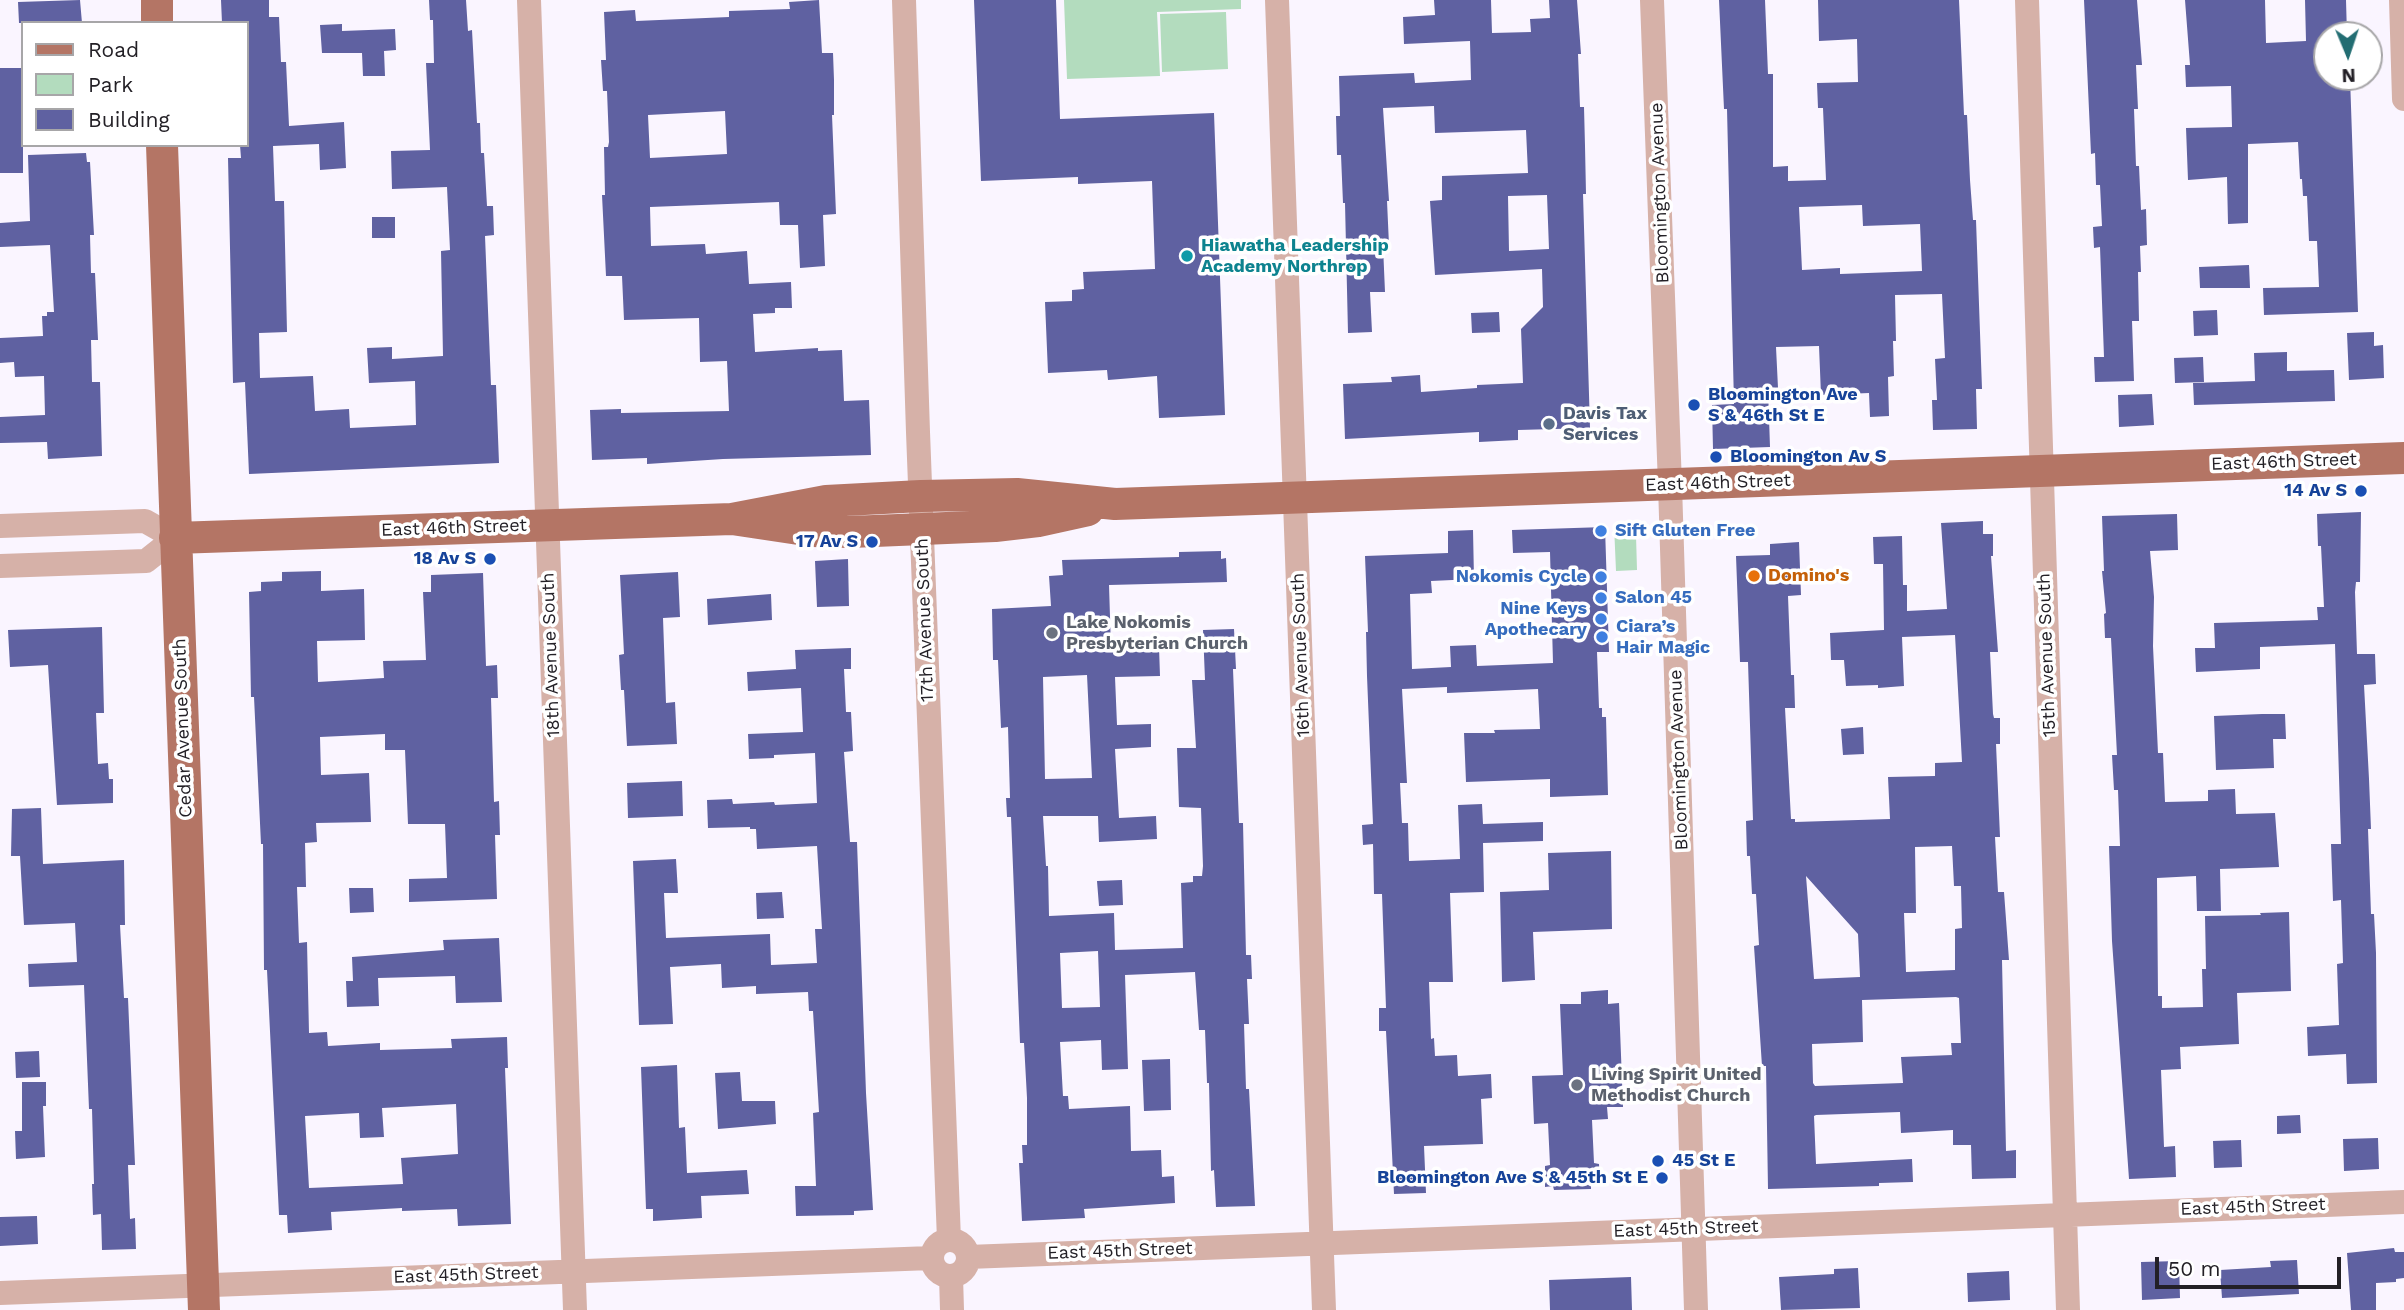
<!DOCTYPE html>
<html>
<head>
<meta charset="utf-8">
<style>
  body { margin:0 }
  #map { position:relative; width:2404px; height:1310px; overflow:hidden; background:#faf5ff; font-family:"Work Sans",sans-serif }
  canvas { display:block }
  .legend { position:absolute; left:21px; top:21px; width:228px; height:126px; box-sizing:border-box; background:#fff; border:2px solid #a7a6a8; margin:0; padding:9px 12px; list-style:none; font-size:21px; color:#232026 }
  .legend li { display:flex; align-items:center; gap:14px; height:35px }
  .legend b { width:35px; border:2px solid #a7a6a8 }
  .north { position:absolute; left:2313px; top:21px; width:70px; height:70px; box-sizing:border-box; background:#fff; border:2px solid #a7a6a8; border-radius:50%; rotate:178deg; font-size:19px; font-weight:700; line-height:28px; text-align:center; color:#232026 }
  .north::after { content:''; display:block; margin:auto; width:24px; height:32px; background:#226d72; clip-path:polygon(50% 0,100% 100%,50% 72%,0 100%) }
  .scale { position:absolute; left:2155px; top:1257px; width:186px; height:32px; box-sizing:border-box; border:4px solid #232026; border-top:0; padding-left:9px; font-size:21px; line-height:24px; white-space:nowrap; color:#232026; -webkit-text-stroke:5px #fff; paint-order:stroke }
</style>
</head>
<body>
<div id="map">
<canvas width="2404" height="1310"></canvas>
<ul class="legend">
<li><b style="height:9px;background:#b47565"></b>Road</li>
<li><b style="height:19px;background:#b3dcbe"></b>Park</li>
<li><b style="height:19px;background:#5f61a1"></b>Building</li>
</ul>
<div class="north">N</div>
<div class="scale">50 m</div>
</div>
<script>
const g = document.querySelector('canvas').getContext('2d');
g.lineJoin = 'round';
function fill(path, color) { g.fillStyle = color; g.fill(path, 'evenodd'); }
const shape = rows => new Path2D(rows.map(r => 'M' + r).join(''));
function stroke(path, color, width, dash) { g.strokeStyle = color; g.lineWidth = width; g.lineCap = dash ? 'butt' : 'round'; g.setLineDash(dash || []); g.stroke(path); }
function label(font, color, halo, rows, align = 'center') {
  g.font = font + ' "Work Sans",sans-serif'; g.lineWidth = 7; g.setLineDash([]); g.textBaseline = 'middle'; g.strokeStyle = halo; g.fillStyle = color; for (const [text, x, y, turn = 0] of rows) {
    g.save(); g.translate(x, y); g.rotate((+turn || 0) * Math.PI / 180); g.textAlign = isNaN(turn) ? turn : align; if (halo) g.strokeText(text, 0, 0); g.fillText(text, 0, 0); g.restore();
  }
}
fill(shape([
  [1064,0,1241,0,1241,9,1157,12,1160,76,1067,79],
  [1226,12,1228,69,1162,72,1160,14],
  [1614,525,1629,525,1636,535,1637,570,1616,571]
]), '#b3dcbe');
fill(shape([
  [80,0,82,23,19,23,18,2],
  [221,0,269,0,269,17,279,17,281,62,286,62,289,126,344,122,346,168,320,170,319,144,273,146,275,201,284,201,287,332,259,333,260,378,313,376,315,411,349,409,350,428,416,425,415,381,369,383,367,348,392,347,392,359,443,356,441,251,450,250,447,187,392,189,391,151,430,150,426,63,434,63,433,20,430,20,429,0,466,0,468,31,472,30,477,123,480,123,481,153,484,153,487,206,493,206,494,235,485,236,491,385,496,385,499,463,249,474,245,382,233,383,228,158,241,158,240,145,247,145,247,23,222,23],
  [819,0,822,53,833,53,834,80,834,115,832,115,836,214,823,215,825,266,800,268,798,225,780,225,779,202,650,207,651,246,705,244,706,254,747,251,749,284,791,282,792,308,775,308,775,313,753,314,755,352,818,348,818,351,842,350,844,401,869,400,871,455,723,459,647,464,647,458,592,460,590,410,621,409,621,413,729,411,727,361,700,362,699,318,624,320,622,276,606,276,602,195,605,195,604,147,608,147,609,142,607,91,603,91,601,60,606,60,604,12,635,10,636,21,729,17,729,11,790,9,789,2],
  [725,111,727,154,650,158,648,115],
  [974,0,1056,0,1060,119,1214,113,1225,415,1159,418,1157,376,1108,380,1107,370,1048,373,1045,302,1072,301,1072,290,1084,289,1083,272,1155,269,1152,181,1078,184,1078,177,981,181],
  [1434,0,1491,0,1492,33,1531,32,1530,19,1550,18,1549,0,1577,0,1581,54,1578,54,1580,107,1584,107,1585,146,1586,194,1583,194,1590,428,1518,430,1518,440,1479,442,1479,432,1345,439,1343,384,1392,382,1391,377,1420,375,1421,392,1477,388,1477,385,1523,383,1521,329,1543,307,1542,269,1435,275,1430,201,1442,200,1442,176,1528,173,1526,130,1435,133,1434,106,1383,108,1389,201,1387,201,1389,245,1383,246,1385,292,1370,292,1372,332,1348,333,1345,203,1343,203,1341,155,1337,155,1336,116,1340,116,1339,76,1414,73,1415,83,1471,80,1470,41,1404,44,1403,17,1435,15],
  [1547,195,1549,249,1509,251,1508,196],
  [1719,0,1765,0,1768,74,1773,74,1773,167,1788,166,1788,181,1826,180,1823,108,1818,108,1817,83,1858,82,1857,39,1819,41,1818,0,1959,0,1964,115,1967,115,1970,180,1973,220,1976,220,1982,389,1976,389,1977,429,1933,430,1932,400,1937,400,1935,359,1945,358,1942,294,1895,295,1896,341,1893,341,1894,376,1888,377,1889,416,1870,417,1869,393,1821,395,1819,346,1776,347,1778,388,1768,388,1770,447,1713,449,1712,405,1734,404,1727,109,1724,109],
  [1862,205,1863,226,1920,224,1922,271,1840,274,1840,268,1802,270,1799,207],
  [2084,0,2137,0,2142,65,2136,65,2138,109,2134,109,2136,166,2139,166,2141,210,2146,209,2147,245,2140,246,2141,272,2138,272,2139,321,2132,321,2134,381,2095,382,2094,357,2104,357,2100,247,2094,248,2093,227,2102,226,2100,185,2096,185,2095,153,2091,154],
  [2185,0,2265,0,2266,43,2306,41,2305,0,2346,0,2347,35,2327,35,2327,77,2350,77,2358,312,2264,315,2263,288,2319,287,2317,241,2309,241,2307,196,2303,196,2302,179,2300,179,2298,142,2248,144,2248,223,2228,224,2227,177,2188,180,2186,128,2232,127,2231,86,2186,87,2185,65,2190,65],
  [342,24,342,31,395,29,396,50,384,51,385,76,363,76,362,53,322,53,320,25],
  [0,68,23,68,23,173,0,173],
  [86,153,87,162,90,162,94,235,90,235,91,273,95,273,98,340,91,340,92,382,100,382,102,456,48,459,47,442,0,443,0,417,45,415,44,376,15,377,14,362,0,363,0,338,43,336,42,316,47,316,47,312,54,312,50,245,0,247,0,223,30,221,28,155],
  [372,217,395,217,395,238,372,238],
  [2249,265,2250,288,2200,288,2199,267],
  [2217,310,2218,335,2194,336,2193,311],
  [1499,312,1500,332,1472,333,1471,313],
  [2374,332,2374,346,2383,345,2384,378,2349,380,2347,333],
  [2287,352,2287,371,2334,370,2335,401,2194,405,2193,383,2255,381,2254,353],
  [2203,357,2204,382,2175,383,2174,358],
  [2152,394,2154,425,2119,427,2118,395],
  [2361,512,2360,582,2356,582,2355,592,2357,654,2375,654,2376,684,2364,685,2369,779,2371,829,2368,829,2371,914,2374,914,2376,953,2377,1083,2347,1084,2346,1054,2308,1056,2307,1027,2339,1025,2337,964,2343,963,2341,900,2333,901,2331,844,2341,844,2335,644,2260,647,2260,669,2196,672,2195,648,2215,648,2214,623,2318,620,2317,607,2324,607,2321,546,2318,546,2317,514],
  [2177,514,2178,550,2150,551,2154,597,2153,646,2158,753,2163,753,2165,802,2208,801,2208,790,2235,789,2236,814,2275,813,2279,867,2220,869,2221,911,2197,911,2196,876,2157,878,2158,996,2162,996,2162,1008,2203,1007,2202,969,2206,969,2205,916,2261,915,2260,913,2289,912,2291,991,2237,993,2239,1044,2180,1047,2181,1069,2161,1070,2164,1147,2175,1146,2176,1177,2129,1179,2112,941,2109,846,2120,846,2118,790,2114,790,2112,755,2117,755,2111,638,2105,638,2104,614,2106,613,2102,571,2104,571,2102,516],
  [1983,521,1983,534,1993,534,1993,556,1991,556,1998,652,1990,652,1993,714,1994,718,2000,718,2000,744,1996,744,2000,837,1995,837,1998,892,2004,892,2009,960,2002,960,2006,1151,2016,1150,2016,1178,1972,1179,1971,1145,1953,1145,1953,1130,1901,1133,1900,1112,1816,1115,1814,1116,1816,1164,1912,1159,1913,1182,1879,1183,1879,1186,1768,1189,1766,1066,1762,1066,1754,946,1759,945,1756,894,1752,894,1750,856,1747,856,1746,821,1753,820,1748,662,1740,662,1736,556,1770,555,1770,544,1799,542,1801,595,1788,596,1791,675,1794,675,1795,708,1785,708,1791,819,1795,819,1795,822,1890,819,1888,777,1935,776,1935,763,1962,762,1955,635,1902,637,1904,686,1878,688,1878,685,1846,686,1844,660,1831,660,1830,633,1884,630,1883,564,1874,564,1873,537,1902,536,1903,585,1907,585,1907,611,1947,609,1941,523],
  [1952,846,1954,886,1961,886,1962,928,1955,929,1955,970,1906,972,1904,913,1916,913,1915,847],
  [1806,876,1858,934,1860,977,1814,979],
  [1956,997,1959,998,1961,1043,1951,1043,1952,1055,1901,1057,1903,1083,1815,1086,1813,1083,1812,1044,1863,1042,1862,1000],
  [1605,527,1609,652,1597,652,1599,708,1602,708,1602,717,1606,717,1608,795,1550,797,1550,779,1466,782,1464,733,1495,733,1494,730,1540,729,1538,689,1447,693,1447,687,1402,689,1407,783,1400,783,1402,823,1408,823,1409,861,1460,859,1458,805,1482,804,1483,824,1543,822,1543,841,1483,843,1484,892,1450,893,1453,982,1429,982,1431,1039,1434,1038,1435,1056,1457,1055,1458,1076,1491,1074,1492,1098,1481,1099,1483,1144,1424,1146,1426,1193,1394,1194,1386,1031,1379,1031,1379,1008,1386,1008,1382,894,1374,894,1373,844,1363,845,1362,825,1373,824,1367,676,1366,632,1368,632,1365,556,1448,553,1448,531,1473,530,1474,579,1431,581,1432,593,1410,594,1412,669,1451,667,1450,646,1476,645,1477,666,1553,663,1550,552,1513,553,1512,530],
  [1221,551,1221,559,1226,558,1227,582,1109,585,1111,649,1159,647,1160,676,1115,677,1117,725,1151,724,1151,747,1115,749,1119,818,1156,816,1157,839,1099,842,1098,816,1043,816,1046,866,1048,866,1049,916,1114,913,1115,950,1183,948,1181,883,1193,882,1193,876,1202,876,1203,866,1201,808,1179,807,1177,748,1196,748,1192,680,1205,680,1203,630,1234,629,1236,669,1233,669,1239,823,1243,823,1246,955,1251,955,1252,979,1247,979,1249,1024,1244,1024,1246,1089,1249,1089,1255,1206,1216,1207,1214,1170,1211,1171,1209,1083,1207,1083,1205,1030,1199,1030,1195,972,1125,975,1128,1069,1102,1070,1101,1040,1060,1042,1063,1096,1068,1096,1069,1109,1130,1106,1131,1151,1161,1150,1162,1177,1174,1176,1175,1203,1084,1209,1085,1218,1022,1221,1019,1163,1023,1163,1022,1145,1027,1145,1027,1098,1024,1043,1020,1043,1011,817,1007,817,1006,798,1010,798,1008,727,1001,728,998,660,993,660,992,609,1051,606,1049,576,1063,575,1062,560,1179,557,1179,552],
  [1087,675,1092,778,1045,779,1043,677],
  [1098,951,1100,1007,1062,1008,1060,953],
  [848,559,849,606,817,607,815,561],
  [321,571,321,591,364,589,365,640,317,641,318,682,384,678,383,661,426,660,423,592,431,592,431,575,483,573,486,666,497,665,498,698,491,698,494,802,499,801,500,835,495,835,497,899,409,902,409,879,447,878,445,824,408,824,405,750,385,750,385,734,320,737,321,775,369,773,371,822,316,823,317,842,305,843,306,887,297,887,299,943,307,942,309,1033,327,1032,328,1046,380,1043,380,1050,452,1048,451,1039,507,1037,508,1068,505,1068,511,1224,458,1226,457,1209,402,1211,402,1208,331,1212,332,1230,288,1233,287,1215,279,1215,267,970,264,970,263,844,261,844,254,697,251,697,249,592,261,591,261,582,282,581,282,572],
  [456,1104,458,1154,401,1158,403,1184,309,1188,305,1116,359,1113,360,1138,384,1137,382,1108],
  [678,572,680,617,663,618,666,703,675,702,677,744,627,746,624,690,621,690,619,655,624,654,620,575],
  [771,594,772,620,708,625,707,599],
  [102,627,104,713,96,713,98,764,108,763,109,779,113,779,113,803,57,805,48,665,10,667,8,630],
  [851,648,851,669,844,669,846,712,851,712,853,751,844,752,850,842,857,842,866,1093,873,1210,854,1211,854,1215,796,1216,795,1186,816,1186,813,1113,819,1112,813,1011,809,1011,808,992,756,994,756,986,722,988,721,964,670,967,673,1024,639,1025,633,861,676,859,678,893,664,893,666,938,770,934,771,965,817,963,815,929,822,929,817,846,757,849,756,829,750,829,750,827,708,828,707,800,732,799,733,804,774,802,775,805,817,803,815,753,774,755,774,758,749,759,748,734,803,732,801,688,748,691,747,672,796,669,795,650],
  [2262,714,2285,714,2286,739,2273,739,2274,768,2216,770,2214,716],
  [1863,727,1864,754,1843,755,1841,729],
  [682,781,683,816,628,818,627,783],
  [41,808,43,864,124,860,125,925,120,925,124,998,128,998,135,1165,128,1165,130,1219,135,1218,136,1249,102,1250,101,1214,93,1215,92,1184,94,1184,92,1109,89,1109,84,985,29,987,28,964,77,962,75,923,24,925,20,856,11,856,12,809],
  [1611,851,1612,929,1533,932,1535,980,1502,982,1500,892,1549,890,1548,853],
  [1122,880,1123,905,1099,906,1097,881],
  [349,888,373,888,374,912,350,913],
  [782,892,784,918,757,919,756,893],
  [499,938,502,1002,456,1003,455,976,378,978,379,1006,347,1007,346,981,353,981,352,957,444,950,443,940],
  [1608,990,1608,1004,1619,1003,1623,1107,1607,1107,1608,1119,1592,1120,1594,1163,1599,1164,1600,1185,1591,1186,1591,1189,1554,1190,1553,1186,1545,1187,1545,1166,1550,1165,1548,1123,1534,1124,1532,1076,1563,1075,1560,1004,1581,1004,1581,992],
  [39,1051,40,1077,16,1078,15,1052],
  [1170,1059,1171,1110,1144,1111,1142,1060],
  [677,1065,679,1128,685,1127,687,1173,747,1170,749,1194,701,1196,702,1218,653,1221,653,1209,646,1209,641,1067],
  [740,1072,742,1101,775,1101,776,1124,718,1129,715,1073],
  [22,1082,46,1082,46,1106,43,1106,45,1157,16,1159,15,1131,22,1131],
  [2300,1115,2301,1133,2277,1134,2277,1116],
  [2378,1138,2379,1169,2344,1171,2343,1139],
  [2241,1140,2242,1167,2214,1168,2213,1141],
  [37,1216,38,1244,0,1246,0,1217],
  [2394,1248,2395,1252,2404,1252,2404,1278,2396,1279,2396,1282,2376,1283,2376,1310,2351,1310,2347,1253],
  [2297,1260,2299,1294,2222,1298,2220,1270,2271,1267,2270,1261],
  [2179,1261,2180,1298,2142,1300,2141,1262],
  [1858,1268,1860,1308,1781,1310,1779,1277,1834,1274,1834,1269],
  [2009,1271,2010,1300,1968,1302,1967,1273],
  [1631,1277,1632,1310,1550,1310,1549,1280]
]), '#5f61a1');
stroke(shape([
  [529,0,575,1310],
  [904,0,918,432,949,1240],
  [1277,0,1324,1310],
  [1652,0,1670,485,1696,1310],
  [2027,0,2068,1310],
  [2401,0,2404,99],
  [0,526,145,521,175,538,146,561,0,566],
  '932 1258a18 18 0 1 1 36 0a18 18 0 1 1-36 0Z',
  [968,1257,2404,1202],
  [951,1276,952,1310],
  [0,1293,931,1258]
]), '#d6b1a8', 24);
stroke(shape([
  [157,0,157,23],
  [162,145,204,1310],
  [732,519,826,501,921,496,1017,494,1115,504,2404,458],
  [175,538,732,519,812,531,850,532,995,526,1038,521,1088,510]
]), '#b47565', 32);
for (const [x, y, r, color] of [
  [1187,256,7,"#0f9aa8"],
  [1694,405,7,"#1a4fb4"],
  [1549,424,7,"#5c6f8a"],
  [1716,457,7,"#1a4fb4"],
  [2361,491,7,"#1a4fb4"],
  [1601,531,7,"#3f7fe0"],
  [872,542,7,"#1a4fb4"],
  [490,559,7,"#1a4fb4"],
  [1754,576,7,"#e8710a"],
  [1601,577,7,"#3f7fe0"],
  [1601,598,7,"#3f7fe0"],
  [1601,619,7,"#3f7fe0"],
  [1052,633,7,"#6b7280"],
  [1602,637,7,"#3f7fe0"],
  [1577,1085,7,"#6b7280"],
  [1658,1161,7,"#1a4fb4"],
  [1662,1178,7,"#1a4fb4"]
]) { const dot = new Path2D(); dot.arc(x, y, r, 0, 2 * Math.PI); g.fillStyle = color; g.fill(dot); stroke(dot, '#fff', 2.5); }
label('18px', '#232026', '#fff', [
  ["Bloomington Avenue",1660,193,-92],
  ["East 46th Street",2284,462,-2],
  ["East 46th Street",1718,483,-2],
  ["East 46th Street",454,528,-2],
  ["17th Avenue South",925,620,-92],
  ["18th Avenue South",551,655,-92],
  ["16th Avenue South",1301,655,-92],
  ["15th Avenue South",2047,655,-92],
  ["Cedar Avenue South",183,728,-92],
  ["Bloomington Avenue",1679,760,-92],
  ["East 45th Street",2253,1207,-2],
  ["East 45th Street",1686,1229,-2],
  ["East 45th Street",1120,1251,-2],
  ["East 45th Street",466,1275,-2]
]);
label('bold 18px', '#0d838f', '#fff', [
  ["Hiawatha Leadership",1201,246],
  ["Academy Northrop",1201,267]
], 'left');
label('bold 18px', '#164399', '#fff', [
  ["Bloomington Ave",1708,395,"left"],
  ["S & 46th St E",1708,416,"left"],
  ["Bloomington Av S",1730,457,"left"],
  ["14 Av S",2347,491],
  ["17 Av S",858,542],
  ["18 Av S",476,559],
  ["45 St E",1672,1161,"left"],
  ["Bloomington Ave S & 45th St E",1648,1178]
], 'right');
label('bold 18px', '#4e5e75', '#fff', [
  ["Davis Tax",1563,414],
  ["Services",1563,435]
], 'left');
label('bold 18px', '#366cbe', '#fff', [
  ["Sift Gluten Free",1615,531],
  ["Nokomis Cycle",1587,577,"right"],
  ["Salon 45",1615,598],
  ["Nine Keys",1587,609,"right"],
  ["Apothecary",1587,630,"right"],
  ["Ciara’s",1616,627],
  ["Hair Magic",1616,648]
], 'left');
label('bold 18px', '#c56008', '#fff', [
  ["Domino's",1768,576]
], 'left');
label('bold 18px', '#5b616d', '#fff', [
  ["Lake Nokomis",1066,623],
  ["Presbyterian Church",1066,644],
  ["Living Spirit United",1591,1075],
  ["Methodist Church",1591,1096]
], 'left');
</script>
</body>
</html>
